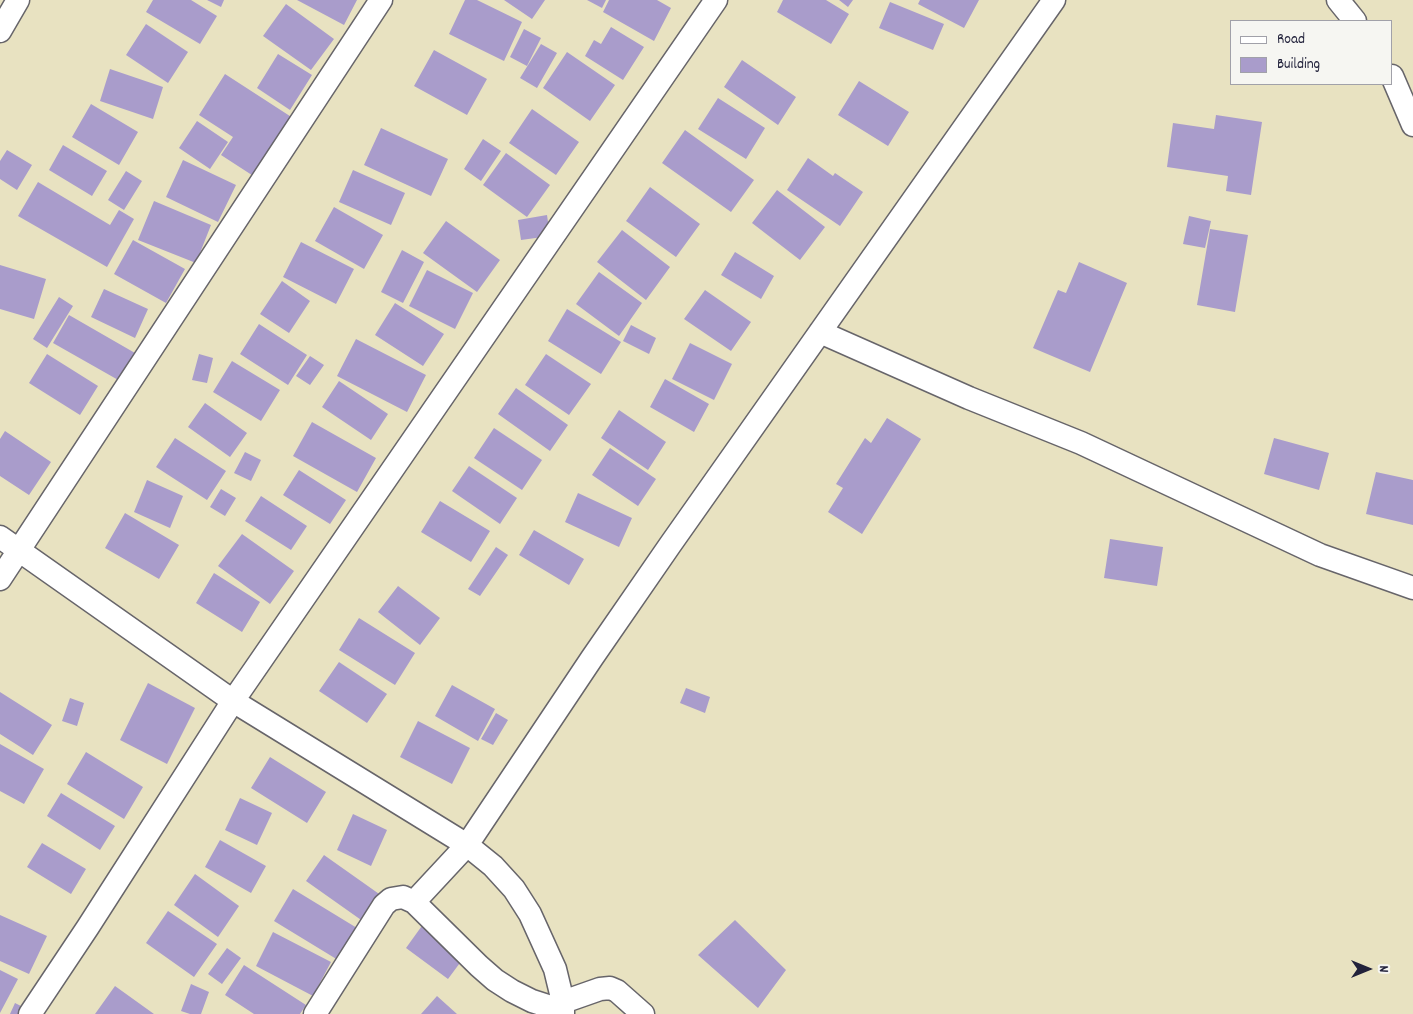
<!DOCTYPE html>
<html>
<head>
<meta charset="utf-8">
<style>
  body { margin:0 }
  #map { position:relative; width:1413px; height:1014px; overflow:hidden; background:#e8e2c1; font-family:Dekko,sans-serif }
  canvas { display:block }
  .legend { position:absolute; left:1230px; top:20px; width:162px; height:65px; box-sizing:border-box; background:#f6f6f2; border:1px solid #a1a1a9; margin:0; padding:6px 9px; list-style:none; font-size:15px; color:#22223b }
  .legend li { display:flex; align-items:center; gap:10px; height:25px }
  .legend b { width:25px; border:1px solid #a1a1a9 }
  .north { position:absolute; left:1343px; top:944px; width:50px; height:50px; -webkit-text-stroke:4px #f6f6f2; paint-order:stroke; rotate:90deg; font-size:14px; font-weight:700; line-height:20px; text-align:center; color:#22223b }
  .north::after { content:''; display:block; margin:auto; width:18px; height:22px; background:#22223b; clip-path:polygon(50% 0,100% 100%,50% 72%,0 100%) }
</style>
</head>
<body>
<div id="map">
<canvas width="1413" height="1014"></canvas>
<ul class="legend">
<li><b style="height:6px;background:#fff"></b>Road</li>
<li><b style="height:14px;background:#a99ccb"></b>Building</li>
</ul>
<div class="north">N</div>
</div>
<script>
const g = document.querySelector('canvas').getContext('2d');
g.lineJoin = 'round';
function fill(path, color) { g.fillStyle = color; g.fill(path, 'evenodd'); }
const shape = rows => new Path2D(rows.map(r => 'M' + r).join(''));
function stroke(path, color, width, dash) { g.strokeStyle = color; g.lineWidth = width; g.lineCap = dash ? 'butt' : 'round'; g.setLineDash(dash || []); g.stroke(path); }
fill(shape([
  [153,0,191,0,217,16,200,44,146,12],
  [207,0,224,0,221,7],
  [297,0,357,0,344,25],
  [465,0,477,0,522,22,504,61,449,34],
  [504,0,545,0,532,19],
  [587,0,606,0,602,8],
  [609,0,657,0,671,8,654,41,603,12],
  [783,0,826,0,849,14,831,44,777,12],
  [839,0,853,0,848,7],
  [920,0,979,0,964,28,918,4],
  [890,2,944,24,933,50,879,28],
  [286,4,334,39,311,70,263,36],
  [146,24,188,52,168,83,126,55],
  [611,27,644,47,623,80,585,56,594,40,601,44],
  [524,29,541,38,527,66,510,57],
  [541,44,557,53,537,88,520,78],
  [434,50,487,79,467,115,414,86],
  [567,52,615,85,590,121,543,88],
  [278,54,312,75,290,110,257,88],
  [742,60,796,97,778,125,724,87],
  [110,69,163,87,153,119,100,101],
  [225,74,296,120,258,179,221,155,233,137,199,115],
  [859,81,909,112,888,146,838,115],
  [718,98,765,128,746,159,698,129],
  [91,104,138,132,119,165,72,137],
  [532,109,579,142,556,175,509,143],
  [1216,115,1262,122,1251,195,1226,191,1228,176,1167,167,1173,123,1214,129],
  [197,121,228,142,210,169,179,148],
  [381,128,448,159,431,196,364,165],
  [685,130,754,180,731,212,662,163],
  [483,139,501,151,481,181,464,169],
  [63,145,107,171,92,196,49,170],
  [7,150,32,165,17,190,0,179,0,161],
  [506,153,550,185,527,217,483,185],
  [808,158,833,176,835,173,863,192,840,226,787,190],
  [183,160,236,185,218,222,166,197],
  [353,170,405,193,391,225,339,202],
  [126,171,142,181,124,210,108,200],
  [38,182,110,225,119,210,134,219,107,267,18,216],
  [650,187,700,224,676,257,626,221],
  [777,190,825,227,800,260,752,223],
  [154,201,211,225,196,263,138,240],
  [334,207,383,235,364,269,315,241],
  [547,215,550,236,521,240,518,220],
  [1189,216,1211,221,1205,248,1183,244],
  [446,221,500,260,477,292,423,253],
  [1210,229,1248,235,1235,312,1197,305],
  [622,230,670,267,646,300,597,262],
  [133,240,185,269,166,303,114,274],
  [301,242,354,269,336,304,283,277],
  [402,250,424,262,403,303,381,292],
  [735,252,774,276,761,299,721,275],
  [1079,262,1127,283,1090,372,1033,348,1058,290,1066,293],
  [0,265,46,279,34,319,0,309],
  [427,270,473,293,455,329,409,306],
  [599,272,642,303,619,336,576,304],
  [282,281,310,301,289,333,260,314],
  [104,289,148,309,135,338,91,317],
  [705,290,751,322,731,351,684,319],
  [59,297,73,306,47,348,33,339],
  [395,303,444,334,423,366,375,335],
  [567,309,621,342,601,374,548,341],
  [69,315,135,353,120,381,53,343],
  [259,324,307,355,288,385,240,354],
  [631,325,656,338,649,354,623,341],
  [356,339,426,375,407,412,337,376],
  [690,343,732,364,714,400,672,379],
  [47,354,98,386,80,415,29,383],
  [199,354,213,358,207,383,192,380],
  [546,354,591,384,569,415,525,385],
  [310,356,324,365,310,385,296,376],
  [232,361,280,390,261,421,213,392],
  [665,379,709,404,694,432,650,407],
  [339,381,388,414,371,440,322,407],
  [516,388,568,425,550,451,498,414],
  [205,403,247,433,230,457,188,427],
  [619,410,666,442,648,470,601,438],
  [887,418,921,439,862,534,828,512,843,488,836,484,865,438,871,443],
  [312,422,376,458,357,492,293,456],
  [494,428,542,460,522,490,474,458],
  [5,431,51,462,29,495,0,476,0,439],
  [175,438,226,471,207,500,156,467],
  [1274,438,1329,453,1319,490,1264,474],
  [610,448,656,479,638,506,592,475],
  [245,452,261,460,251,481,234,473],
  [469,466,517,498,500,524,452,491],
  [299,470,346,500,330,524,283,495],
  [1376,472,1413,480,1413,525,1366,514],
  [147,480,183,496,170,528,134,512],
  [221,489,236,498,225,516,210,507],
  [578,493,632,518,619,547,565,522],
  [261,496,307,526,291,550,245,521],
  [440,501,490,531,471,562,421,532],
  [125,513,179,545,159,579,105,548],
  [534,530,584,559,569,585,519,555],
  [242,534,294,571,270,604,218,566],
  [1110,539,1163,547,1157,586,1104,578],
  [496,547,508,555,480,596,468,589],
  [214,573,260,602,242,632,196,603],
  [398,586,440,618,420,645,378,612],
  [359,618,415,653,395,685,339,650],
  [339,662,387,694,367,723,319,691],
  [148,683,195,708,167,764,120,740],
  [452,685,495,709,478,741,435,716],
  [686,688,710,697,705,713,680,703],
  [0,692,52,725,33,755,0,734],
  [70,698,84,703,77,726,62,721],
  [496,713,508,720,493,745,481,739],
  [418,721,470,748,452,784,400,757],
  [0,744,44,769,24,804,0,791],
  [86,752,143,787,124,819,67,784],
  [270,757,326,792,307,823,251,788],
  [61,793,115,826,100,850,47,816],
  [240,798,272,813,257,845,225,830],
  [353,814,387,830,371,866,337,850],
  [220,840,266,866,251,893,205,867],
  [42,843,86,869,71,894,27,867],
  [324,855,382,896,364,922,306,881],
  [195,874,239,906,218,937,174,905],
  [293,889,357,928,338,960,274,921],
  [168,911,217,944,194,977,146,943],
  [0,915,47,936,29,974,0,961],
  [429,916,471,948,448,979,406,948],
  [735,920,786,970,758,1008,698,955],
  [273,932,331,962,313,996,256,966],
  [227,948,241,958,222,984,208,974],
  [244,965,306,1005,300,1014,254,1014,225,995],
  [0,970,18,979,0,1013],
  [191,984,209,992,201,1014,190,1014,181,1011],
  [115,986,154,1014,95,1014],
  [437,996,457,1014,421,1014],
  [15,1003,29,1010,27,1014,10,1014]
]), '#a99ccb');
const street = shape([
  [1338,0,1355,21],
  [0,31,18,0],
  [1392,76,1413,125],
  [820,332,969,398,1081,443,1320,555,1413,588],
  [0,537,233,701,467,845,414,902],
  [0,579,381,0],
  [563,1002,600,989,610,988,617,991,643,1014],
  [30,1014,88,927,233,701,716,0],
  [315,1014,384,905,391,899,403,897,414,902,479,966,495,980,512,991,532,1001,563,1011],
  [563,1014,563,1002,555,969,530,914,514,889,493,866,467,845,592,658,670,545,1054,0]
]);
stroke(street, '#67656a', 25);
stroke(street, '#fff', 22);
</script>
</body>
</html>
